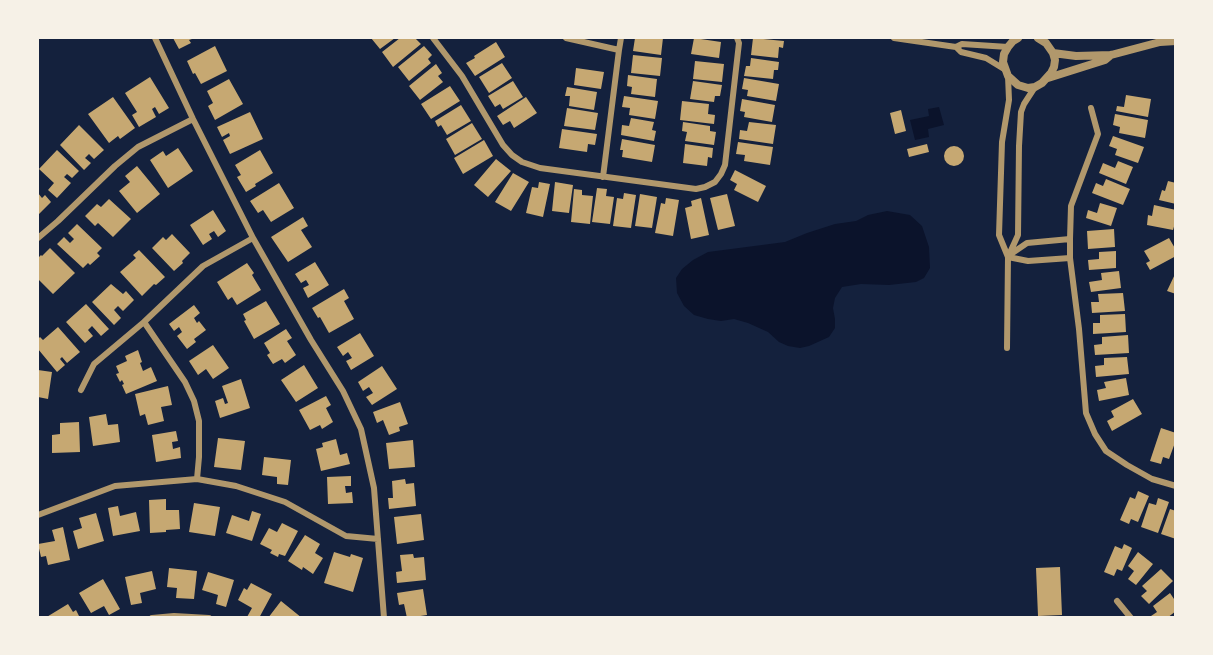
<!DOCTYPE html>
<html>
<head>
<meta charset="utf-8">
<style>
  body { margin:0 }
  #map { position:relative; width:1213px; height:655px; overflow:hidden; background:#14213d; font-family:"IBM Plex Sans",sans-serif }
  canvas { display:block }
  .frame { position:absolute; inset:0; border:39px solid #f6f1e7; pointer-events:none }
</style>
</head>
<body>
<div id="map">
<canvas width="1213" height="655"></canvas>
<div class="frame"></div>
</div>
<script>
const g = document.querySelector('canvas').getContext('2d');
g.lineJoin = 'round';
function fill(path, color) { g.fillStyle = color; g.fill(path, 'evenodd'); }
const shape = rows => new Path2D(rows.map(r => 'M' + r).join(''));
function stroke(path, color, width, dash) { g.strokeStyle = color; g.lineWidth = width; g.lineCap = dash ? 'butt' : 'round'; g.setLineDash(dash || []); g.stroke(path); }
fill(shape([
  [939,107,944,125,928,129,929,137,915,140,910,120,929,116,928,109],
  [887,211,910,215,922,226,929,247,930,268,924,278,916,282,889,285,861,284,842,287,835,298,833,308,835,319,835,328,829,337,809,346,800,348,788,346,779,342,768,332,748,323,734,319,721,321,708,319,694,315,684,306,677,293,676,278,682,269,693,260,708,252,785,242,807,233,835,224,856,221,868,215]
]), '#0b132b');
fill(shape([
  [173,38,195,38,189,40,191,43,179,49],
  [371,38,395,38,380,49],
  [400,38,415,38,421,44,393,67,382,52],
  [635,38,663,38,661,55,633,51],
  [694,38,721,42,719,58,691,54],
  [753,38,784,41,783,48,779,47,778,58,751,55],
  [496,42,505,57,475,76,466,63,475,58,474,56],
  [215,46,227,71,201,84,195,73,193,74,187,61],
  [424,46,432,55,428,59,431,63,409,81,398,67],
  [633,55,662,58,660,76,631,73],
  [751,58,779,62,778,70,774,70,773,79,744,76,746,66,750,66],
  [695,61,724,64,722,82,693,79],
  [502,63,512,78,489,93,479,77],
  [436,64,442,73,438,76,443,82,420,100,409,86],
  [576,68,604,72,601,89,574,85],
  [628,75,657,79,655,97,631,94,632,87,627,86],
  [150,77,169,108,159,114,155,107,152,109,156,117,139,127,132,115,137,112,125,93],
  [744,78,779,84,776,101,747,96,748,90,742,89],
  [229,79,243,104,215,120,208,106,213,103,207,91],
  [513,81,523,97,503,109,500,104,495,107,488,96],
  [693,81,722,85,720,96,715,96,714,102,690,99],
  [450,86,460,101,431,119,421,104],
  [567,87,597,92,594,110,569,106,570,96,565,96],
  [1126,95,1151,99,1148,117,1116,111,1117,106,1124,107],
  [624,96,658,101,655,119,629,115,630,108,622,107],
  [113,97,135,128,120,139,118,136,109,143,88,114],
  [526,97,537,113,514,128,510,121,503,125,497,116],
  [742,99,775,105,772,122,744,117,745,112,740,111],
  [682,101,709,104,708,114,715,115,714,124,680,120],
  [461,105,471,121,447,135,441,125,438,127,435,121],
  [567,108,598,113,595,130,564,126],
  [901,110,906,131,895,134,890,113],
  [250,112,263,139,230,154,223,140,230,136,229,133,222,137,217,127],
  [1115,114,1148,120,1145,138,1119,133,1120,127,1113,125],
  [631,118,654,122,652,130,656,131,654,141,621,135,622,125,629,126],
  [683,122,710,126,710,131,716,132,714,145,685,141,687,132,682,131],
  [749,122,776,125,773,144,739,139,740,130,747,131],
  [472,123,482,139,455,155,446,139],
  [79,125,104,150,94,159,89,154,85,158,91,163,84,170,60,145],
  [562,129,597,134,595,145,588,144,587,152,559,148],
  [1113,136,1144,147,1138,163,1115,155,1117,149,1109,146],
  [622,139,655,145,652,162,622,157,623,150,620,150],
  [484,140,493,156,463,174,454,158],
  [738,142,773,147,770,165,744,161,745,155,736,154],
  [685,144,713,148,712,158,708,157,707,166,683,163],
  [927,144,929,152,909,157,907,149],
  '944 156a10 10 0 1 1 20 0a10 10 0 1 1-20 0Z',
  [178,148,193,171,168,188,150,160,163,151,166,156],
  [57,150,79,171,72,178,67,174,64,177,71,183,57,198,48,190,54,183,39,169],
  [260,150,273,173,255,184,256,186,246,192,237,177,241,175,235,165],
  [496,159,511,171,488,197,474,185],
  [1118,161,1133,167,1126,184,1099,173,1103,163,1115,168],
  [137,166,160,194,137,213,119,191,130,182,125,176],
  [735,170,766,186,758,202,734,190,737,184,730,180],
  [513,173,529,182,511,211,495,202],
  [1106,179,1130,189,1123,205,1092,193,1096,183,1103,186],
  [1168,181,1176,183,1176,204,1159,200,1162,190,1165,191],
  [539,182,550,184,543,217,526,213,532,187,538,188],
  [555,182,573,185,569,213,552,211],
  [279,183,294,208,271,222,263,210,258,213,250,201],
  [597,188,607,189,606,196,614,197,610,224,592,222],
  [574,189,582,190,582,195,593,196,590,224,571,222],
  [38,193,42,198,45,195,51,202,38,215],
  [624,193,636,195,631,228,613,226,617,198,623,199],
  [640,194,657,197,652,228,635,226],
  [727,194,735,226,718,230,710,198],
  [666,198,679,200,673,236,655,233,661,203,665,204],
  [701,198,709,235,691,239,685,208,692,206,691,201],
  [109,199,131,219,113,237,98,223,95,226,85,216,97,204,101,207],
  [1100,203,1117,208,1111,226,1086,218,1088,210,1097,213],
  [1154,205,1176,210,1176,220,1173,230,1147,225,1148,215,1152,216],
  [213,210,226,231,218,237,214,231,209,234,212,239,203,245,190,225],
  [303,217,308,226,301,230,312,247,288,262,271,237],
  [77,224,102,248,97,253,100,256,90,265,88,263,83,268,57,244,64,237,70,243,74,239,68,233],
  [1114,229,1115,247,1088,249,1087,231],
  [172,234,190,253,182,261,183,263,174,271,152,248,163,237,166,240],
  [1169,238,1176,250,1176,256,1150,270,1146,263,1150,261,1144,251],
  [50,248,75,273,53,294,38,279,38,258,41,255,42,256],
  [139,250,165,277,156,285,154,284,142,296,120,272,136,258,133,255],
  [1116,251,1116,268,1089,270,1088,260,1099,259,1099,252],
  [315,262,329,285,308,298,303,288,309,285,306,280,301,283,295,274],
  [247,263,254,273,252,275,261,290,237,305,232,297,228,300,217,282],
  [1119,271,1121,288,1091,292,1089,282,1102,280,1101,273],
  [1176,272,1176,294,1167,291],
  [111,284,123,294,126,291,134,300,123,311,118,306,114,310,121,318,114,325,92,302],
  [344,289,349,298,344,301,354,319,329,333,320,317,318,318,312,308],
  [1123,293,1125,311,1092,313,1091,302,1099,302,1098,294],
  [266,301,280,324,254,339,244,321,246,320,243,314],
  [86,304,109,329,101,336,92,326,88,330,93,336,85,343,66,322],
  [194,305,200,313,194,318,197,323,199,321,206,330,194,339,196,342,187,349,177,336,182,332,179,327,174,331,169,324],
  [1125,314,1126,332,1093,334,1093,323,1100,323,1100,315],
  [58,327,80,352,67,363,62,357,60,359,65,365,57,372,38,349,38,339,40,337,43,340],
  [286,329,292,338,287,341,296,355,285,363,282,359,273,364,267,355,270,353,264,343],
  [360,333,374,356,351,370,346,361,352,358,348,352,343,356,337,347],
  [1128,335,1129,353,1095,355,1094,345,1102,344,1102,337],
  [213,345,229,368,213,379,206,369,198,375,189,361],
  [138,350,142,362,140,363,143,371,151,367,157,381,126,394,122,385,124,384,122,380,120,382,116,374,119,373,116,366,127,361,125,356],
  [1127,357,1129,374,1096,377,1095,366,1104,365,1104,358],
  [304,365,318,388,296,402,281,380],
  [382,366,397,389,372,405,366,397,373,393,369,387,363,391,358,382],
  [38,370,52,372,48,399,38,397],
  [1126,378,1129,395,1099,401,1097,390,1106,388,1104,382],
  [241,379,250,408,220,418,215,401,223,398,225,404,228,403,222,386],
  [168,386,172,405,161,407,164,421,148,425,145,414,140,416,135,394],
  [326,396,331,405,326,408,333,422,322,429,320,425,310,430,299,410],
  [1133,399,1142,414,1112,431,1107,421,1114,417,1111,411],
  [400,402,408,424,399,427,400,431,389,435,383,420,377,423,373,412],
  [106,414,108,425,118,424,120,442,93,446,89,417],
  [79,422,80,452,52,453,52,435,60,434,60,423],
  [1161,428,1176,433,1176,440,1169,459,1163,457,1161,464,1150,461],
  [176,431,178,441,172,442,173,449,180,447,181,458,156,462,152,435],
  [218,438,245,441,241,470,214,467],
  [336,439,340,455,347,453,350,464,321,471,316,449,323,447,322,443],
  [413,440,415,467,389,469,386,443],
  [264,457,291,460,288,485,277,484,277,477,262,475],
  [351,476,351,486,345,486,346,493,352,492,353,503,328,504,327,477],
  [405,479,406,484,414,483,416,506,389,509,388,498,393,498,392,481],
  [1138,491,1149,496,1138,522,1131,519,1129,524,1120,520,1130,497,1135,499],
  [1158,498,1169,502,1158,533,1141,527,1149,503,1156,505],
  [166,499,166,510,179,510,180,529,166,530,166,532,150,533,149,500],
  [194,503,220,507,215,536,189,532],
  [118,506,120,516,136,512,140,531,113,536,108,508],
  [1170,509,1176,511,1176,539,1161,534],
  [252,511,261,514,252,541,226,533,232,515,249,521],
  [96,513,104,541,78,549,73,531,82,528,79,518],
  [421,514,424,540,397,544,394,517],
  [282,523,298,531,285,556,279,554,278,557,270,553,272,550,260,544,269,528,277,532],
  [63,527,70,560,48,565,46,556,41,557,38,544,55,541,52,530],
  [305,535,320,544,315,553,323,558,313,574,303,567,302,570,288,561],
  [1124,544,1132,548,1122,571,1117,569,1114,576,1104,572,1115,546,1122,549],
  [334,552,350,557,351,554,363,558,353,592,324,583],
  [1138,552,1153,564,1136,585,1128,579,1134,571,1128,566],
  [413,554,414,558,424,557,426,580,397,583,396,572,402,571,400,555],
  [1060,567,1062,615,1038,616,1036,568],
  [169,568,197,571,194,599,176,598,177,588,167,587],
  [1161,569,1173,581,1149,604,1141,596,1147,591,1142,586],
  [152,571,156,589,140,593,142,603,131,605,125,577],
  [208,572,234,580,226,607,216,604,218,595,202,590],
  [103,579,120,609,109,615,104,606,91,613,79,593],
  [251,583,272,594,259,618,247,617,252,608,238,600,244,588,247,590],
  [423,589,427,615,407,618,404,604,399,605,397,593],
  [1170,593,1176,602,1176,611,1167,618,1152,618,1151,616,1157,612,1153,606],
  [281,601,302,618,268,618],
  [68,604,73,612,76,610,80,618,45,618]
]), '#c6a872');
stroke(shape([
  [155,38,193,119,253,238,311,340,343,391,361,429,374,488,384,618],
  [433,38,462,76,503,145,512,155,522,162,540,168,696,189,705,187,715,182,721,174,725,165,739,43,737,38],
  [566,38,619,50,621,38],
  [894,38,956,47,962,44,1008,47],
  [956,47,961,52,986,58,1004,69],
  [1091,108,1098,134,1071,206,1070,239,1070,258,1079,329,1086,413,1095,434,1106,451,1127,465,1152,479,1176,486],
  [603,177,619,50],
  [38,238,58,221,115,166,138,147,193,119],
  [1008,256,1027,243,1070,239],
  [1008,257,1018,235,1019,146,1021,112,1024,104,1035,87],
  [1008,257,1028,261,1070,258],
  [144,322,185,382,194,401,199,421,199,457,197,479],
  [1007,348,1008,257,999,235,1002,142,1009,100,1008,76],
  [81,390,94,364,144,322,203,266,253,238],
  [38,515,115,486,197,479,236,486,285,502,346,536,378,539],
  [1117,601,1131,618],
  [152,618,174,616,209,618]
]), '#b1986c', 6);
stroke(shape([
  [1018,38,1013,41,1008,47,1004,54,1003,62,1008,76,1018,85,1028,88,1035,87,1042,83,1051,73,1054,67,1055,60,1053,53,1046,43,1038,38],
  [1053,53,1076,56,1111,55,1160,42,1176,41],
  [1048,78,1105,60,1111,55]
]), '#b1986c', 8);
</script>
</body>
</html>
